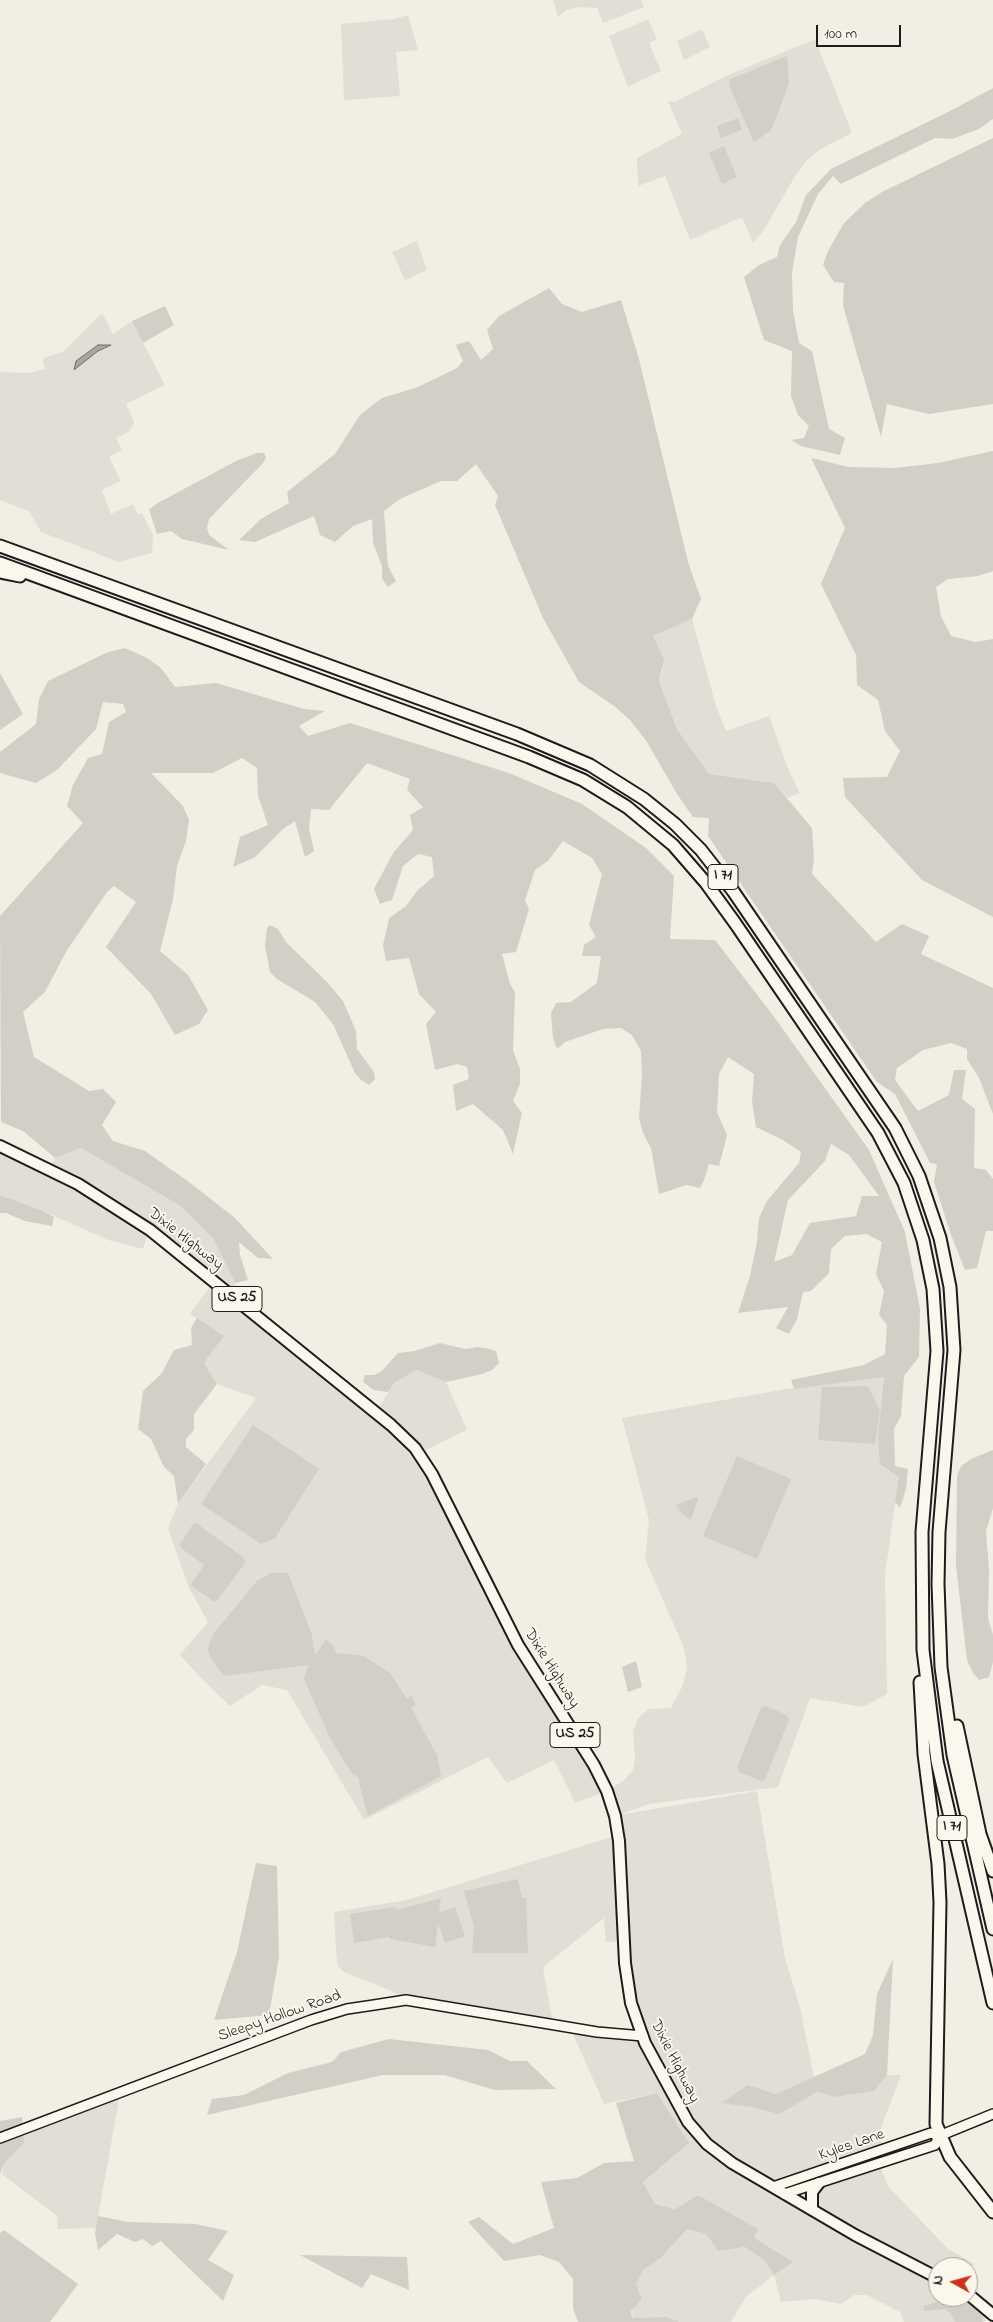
<!DOCTYPE html>
<html>
<head>
<meta charset="utf-8">
<style>
  body { margin:0 }
  #map { position:relative; width:993px; height:2322px; overflow:hidden; background:#f2eee4; font-family:"Indie Flower",sans-serif }
  canvas { display:block }
  .north { position:absolute; left:928px; top:2257px; width:50px; height:50px; box-sizing:border-box; background:#fbf7ec; border:1px solid #a29f99; border-radius:50%; rotate:277deg; font-size:14px; font-weight:700; line-height:20px; text-align:center; color:#1c1c1c }
  .north::after { content:''; display:block; margin:auto; width:18px; height:22px; background:#c8321e; clip-path:polygon(50% 0,100% 100%,50% 72%,0 100%) }
  .scale { position:absolute; left:816px; top:25px; width:85px; height:22px; box-sizing:border-box; border:2px solid #1c1c1c; border-top:0; padding-left:6px; font-size:15px; line-height:18px; white-space:nowrap; color:#1c1c1c; -webkit-text-stroke:4px #fbf7ec; paint-order:stroke }
</style>
</head>
<body>
<div id="map">
<canvas width="993" height="2322"></canvas>
<div class="north">N</div>
<div class="scale">100 m</div>
</div>
<script>
const g = document.querySelector('canvas').getContext('2d');
g.lineJoin = 'round';
function fill(path, color) { g.fillStyle = color; g.fill(path, 'evenodd'); }
const shape = rows => new Path2D(rows.map(r => 'M' + r).join(''));
function stroke(path, color, width, dash) { g.strokeStyle = color; g.lineWidth = width; g.lineCap = dash ? 'butt' : 'round'; g.setLineDash(dash || []); g.stroke(path); }
function label(font, color, halo, rows, align = 'center') {
  g.font = font + ' "Indie Flower",sans-serif'; g.lineWidth = 4; g.setLineDash([]); g.textBaseline = 'middle'; g.strokeStyle = halo; g.fillStyle = color; for (const [text, x, y, turn = 0] of rows) {
    g.save(); g.translate(x, y); g.rotate((+turn || 0) * Math.PI / 180); g.textAlign = isNaN(turn) ? turn : align; if (halo) g.strokeText(text, 0, 0); g.fillText(text, 0, 0); g.restore();
  }
}
fill(shape([
  [553,0,641,0,644,7,603,23,597,8,576,7,567,10,558,17],
  [408,15,418,50,396,52,400,96,344,100,341,24,394,19],
  [648,19,657,39,649,43,661,71,628,87,609,36],
  [702,29,710,47,684,60,677,41],
  [815,39,852,133,819,150,806,161,794,178,763,231,753,243,742,217,690,240,665,176,638,186,637,158,682,134,668,101,675,102,724,77],
  [417,241,427,270,405,280,392,252],
  [102,313,113,334,132,321,165,385,126,404,134,422,130,431,116,438,122,450,109,457,121,481,102,490,111,514,133,504,138,514,142,513,153,535,152,553,119,562,41,532,29,511,0,500,0,372,28,373,45,369,42,359,64,351],
  [692,619,716,706,726,731,769,716,789,771,800,793,787,798,774,783,709,774,677,729,659,681,663,669,653,636],
  [0,1146,48,1169,55,1158,81,1148,179,1205,213,1238,235,1283,239,1301,376,1412,395,1382,417,1370,446,1382,467,1430,419,1453,498,1608,607,1791,623,1781,633,1770,635,1758,633,1732,638,1718,649,1709,671,1708,683,1685,687,1667,684,1648,645,1559,649,1520,622,1418,786,1389,884,1377,878,1435,899,1477,885,1574,887,1694,863,1707,810,1698,778,1787,649,1804,619,1815,757,1791,785,1958,800,2007,814,2077,776,2094,748,2085,752,2107,779,2113,817,2092,835,2097,874,2091,887,2075,901,2075,882,2125,880,2137,885,2150,875,2154,888,2186,947,2248,974,2264,968,2274,968,2267,938,2267,938,2297,968,2297,988,2310,985,2322,904,2322,900,2312,867,2295,854,2295,841,2304,814,2299,781,2302,774,2275,746,2297,731,2322,680,2322,667,2317,632,2318,636,2285,643,2270,661,2258,687,2229,706,2234,718,2251,745,2247,765,2261,774,2275,753,2237,757,2229,698,2195,675,2209,655,2204,643,2182,689,2143,657,2093,604,2104,573,2034,574,2028,642,2036,624,1941,606,1942,604,1918,543,1967,553,2024,406,2000,394,1992,344,1972,338,1966,336,1952,334,1912,407,1900,618,1835,607,1791,575,1803,554,1760,507,1783,488,1757,364,1820,287,1690,262,1685,230,1706,201,1678,180,1655,208,1622,189,1588,168,1528,178,1504,256,1398,217,1384,204,1363,224,1336,190,1314,214,1281,149,1230,143,1249,108,1240,41,1210,0,1195],
  [123,2090,119,2100,96,2228,58,2229,57,2216,2,2174,4,2164,23,2143,23,2131]
]), '#e2ded5');
fill(shape([
  [787,56,789,83,773,126,770,131,754,142,729,85,731,79],
  [993,88,993,119,979,129,952,139,935,138,841,184,833,176,818,194,798,237,792,273,793,311,799,343,812,351,829,429,845,438,840,455,801,446,791,440,804,438,809,426,798,415,791,396,792,351,764,340,744,277,759,265,777,257,780,245,796,222,806,195,831,169,948,112],
  [738,118,742,130,721,138,717,126],
  [993,138,993,404,929,414,887,404,881,437,843,306,844,283,834,282,823,265,828,251,844,223,865,203,882,192],
  [724,146,737,177,722,184,709,153],
  [549,288,562,304,582,312,621,300,639,359,688,562,701,599,692,619,653,636,664,660,659,681,677,729,709,774,774,783,812,828,814,859,812,874,876,942,902,924,929,936,921,954,993,988,993,1114,979,1078,967,1059,967,1049,951,1043,923,1050,897,1068,895,1080,918,1111,949,1095,954,1070,966,1070,962,1099,975,1109,974,1168,986,1170,993,1179,993,1231,986,1231,977,1268,965,1270,951,1235,934,1182,937,1164,930,1163,895,1094,877,1082,708,836,709,818,693,817,677,794,647,742,630,720,614,706,579,682,543,618,495,505,498,496,476,464,457,481,441,481,400,499,384,511,388,566,396,581,388,587,382,579,382,566,373,543,372,519,353,526,335,542,320,535,314,516,255,542,239,540,261,519,289,503,287,492,335,454,360,415,382,398,418,387,457,368,463,361,456,345,469,341,481,360,493,349,487,330,499,316],
  [165,306,174,325,143,343,132,321],
  [993,451,993,571,978,576,948,579,936,587,941,616,951,636,976,642,993,639,993,917,922,880,845,797,843,778,887,777,900,751,885,731,878,700,857,685,856,655,821,584,845,528,811,458,849,467,895,468,938,463],
  [257,453,264,453,266,458,263,463,209,519,207,528,209,535,229,550,182,539,171,531,157,534,149,510,156,504,238,460],
  [125,648,147,658,161,668,175,687,216,683,304,709,325,711,299,726,308,736,350,723,509,773,582,804,646,848,674,876,670,939,715,940,775,1018,869,1150,905,1232,920,1309,919,1357,904,1376,901,1416,894,1429,895,1466,908,1469,906,1489,900,1508,895,1502,899,1477,880,1464,878,1435,884,1377,794,1389,791,1380,864,1365,885,1354,887,1325,879,1315,884,1291,876,1274,882,1242,866,1234,845,1236,831,1249,829,1273,811,1291,803,1292,797,1319,789,1334,776,1328,788,1307,738,1313,750,1276,757,1242,759,1218,767,1201,799,1163,801,1152,783,1140,756,1127,752,1102,754,1074,728,1057,719,1074,717,1112,727,1135,719,1166,709,1164,704,1180,700,1188,686,1185,659,1194,651,1148,643,1133,639,1118,642,1075,641,1051,632,1035,621,1028,603,1029,565,1042,557,1049,553,1038,551,1013,556,1003,571,1002,597,983,601,956,582,956,584,945,596,937,589,925,602,874,592,858,563,841,548,861,535,870,525,900,529,909,516,952,502,954,510,984,515,992,513,1051,520,1069,520,1084,513,1101,522,1113,513,1154,503,1130,473,1104,456,1111,453,1085,469,1079,467,1067,457,1064,435,1070,426,1024,436,1012,419,994,409,958,386,961,383,945,389,918,406,906,417,891,434,876,432,857,418,854,403,866,392,900,380,904,374,889,393,853,413,830,410,815,423,807,407,790,410,779,367,763,329,810,311,809,309,829,314,851,305,857,295,821,283,829,255,857,233,867,240,837,268,825,258,796,257,768,242,758,213,773,151,773,183,806,189,820,186,841,177,866,173,899,160,951,188,975,208,1010,199,1024,175,1035,151,994,106,947,136,902,114,886,107,892,67,950,45,992,23,1012,34,1057,89,1091,103,1089,116,1102,102,1125,113,1141,145,1151,189,1182,235,1218,273,1259,258,1258,239,1242,240,1255,248,1280,235,1283,213,1238,179,1205,81,1148,55,1158,23,1131,1,1122,0,916,83,823,67,806,73,785,88,758,102,754,109,722,126,712,123,704,103,702,96,729,57,770,36,783,0,773,0,752,36,724,39,699,48,681,108,652],
  [831,1144,849,1155,879,1196,862,1196,856,1216,810,1223,792,1255,774,1262,788,1200,825,1161],
  [0,673,23,714,0,730],
  [270,925,278,929,286,942,326,981,343,1001,356,1031,357,1049,374,1072,375,1079,369,1085,360,1079,355,1073,333,1024,315,1002,277,979,270,972,265,946,267,928],
  [0,1195,41,1210,54,1217,52,1226,25,1221,6,1213,0,1213],
  [197,1318,224,1336,204,1363,217,1384,194,1414,194,1430,186,1439,186,1447,206,1464,178,1504,174,1476,164,1467,151,1439,138,1429,143,1391,162,1373,174,1350,192,1345,191,1328],
  [440,1343,466,1349,477,1347,490,1349,496,1351,499,1363,492,1370,482,1374,446,1382,417,1370,395,1382,388,1392,374,1390,363,1382,365,1375,374,1375,382,1371,398,1353,415,1351],
  [868,1386,880,1411,875,1444,818,1440,822,1387],
  [253,1425,319,1469,275,1538,261,1544,201,1504],
  [993,1450,993,1508,986,1531,989,1570,988,1618,993,1635,993,1662,989,1677,979,1680,973,1673,967,1660,956,1566,957,1476,961,1466,971,1459],
  [737,1456,791,1479,757,1559,703,1536],
  [696,1497,698,1499,691,1520,682,1514,676,1505],
  [196,1523,244,1558,245,1563,217,1601,213,1601,192,1586,191,1584,204,1565,181,1548,180,1544,193,1524],
  [271,1573,288,1573,312,1635,315,1655,326,1640,333,1645,336,1653,364,1656,390,1673,407,1699,411,1696,416,1704,411,1708,437,1755,441,1776,368,1816,359,1783,359,1778,352,1774,330,1738,304,1679,308,1665,224,1676,212,1660,208,1651,209,1643,214,1633,257,1581],
  [636,1661,642,1687,628,1692,622,1667],
  [766,1706,787,1715,789,1720,765,1779,761,1781,739,1772,737,1767,761,1708],
  [256,1863,277,1866,279,1957,269,2015,214,2020,237,1952],
  [518,1879,522,1898,526,1898,528,1953,472,1953,474,1926,464,1891],
  [441,1898,439,1913,455,1907,465,1936,445,1943,438,1923,435,1947,390,1939,389,1937,354,1943,350,1914,395,1907,396,1910],
  [893,1959,887,2075,874,2091,835,2097,817,2092,779,2114,752,2107,721,2103,748,2085,776,2094,865,2054,873,2035,877,1994],
  [389,2039,488,2050,510,2061,527,2061,556,2089,495,2090,444,2075,383,2075,207,2115,212,2099,244,2095,288,2073,332,2062,341,2052],
  [657,2093,689,2143,643,2182,655,2204,675,2209,698,2195,758,2229,754,2238,793,2262,774,2275,765,2261,745,2247,718,2251,706,2234,687,2229,661,2258,643,2270,636,2285,642,2299,631,2311,632,2318,667,2317,680,2322,578,2322,573,2308,573,2279,559,2262,540,2255,504,2261,468,2222,479,2217,513,2244,554,2228,541,2182,577,2178,604,2163,634,2161,616,2103],
  [22,2117,24,2143,4,2164,0,2174,0,2121],
  [98,2216,128,2222,196,2224,228,2231,208,2260,234,2275,223,2301,161,2241,152,2246,143,2239,135,2242,117,2234,98,2250,95,2234],
  [4,2230,78,2284,50,2322,0,2322,0,2233],
  [300,2255,407,2257,409,2290,371,2274,362,2288],
  [951,2297,961,2298,980,2309,983,2314,982,2322,955,2322,951,2313,944,2309,924,2311,924,2306]
]), '#d2cfc6');
const water = shape([
  [98,345,111,345,98,351,74,370,76,361,98,345]
]);
fill(water, '#a9a6a0');
stroke(water, '#716f6b', 1);
const secondary = shape([
  [0,2138,311,2020,347,2009,374,2005,406,2000,597,2032,643,2036],
  [773,2187,931,2133,939,2136,993,2114],
  [784,2194,935,2145,939,2136]
]);
const primary = shape([
  [0,1146,78,1184,150,1230,391,1425,415,1448,432,1474,518,1645,594,1765,607,1791,615,1816,619,1841,625,1963,631,2003,645,2043,688,2122,707,2144,732,2163,855,2235,938,2278],
  [812,2210,812,2192,819,2183],
  [968,2294,993,2315]
]);
const motorway = shape([
  [0,546,517,734,590,765,644,799,675,824,701,850,733,891,895,1128,919,1176,940,1238,950,1287,954,1350,939,1532,938,1584,941,1667,953,1755,993,1929],
  [0,563,529,757,583,780,627,807,673,845,706,883,735,923,878,1133,904,1183,923,1240,933,1289,937,1351,922,1532,923,1650,937,1761,993,2003],
  [0,572,20,576],
  [920,1682,924,1754,938,1864,940,1902,936,2124,950,2157,993,2212],
  [957,1726,980,1834,993,1871]
]);
stroke(secondary, '#1c1c1c', 12);
stroke(primary, '#1c1c1c', 14);
stroke(motorway, '#1c1c1c', 15);
stroke(secondary, '#fbf7ec', 9);
stroke(primary, '#fbf7ec', 10);
stroke(motorway, '#fbf7ec', 11);
for (const [x, y, w] of [
  [723,877,30],
  [237,1299,50],
  [575,1735,50],
  [952,1828,30]
]) { const box = new Path2D(); box.roundRect(x - w / 2, y - 12.5, w, 25, 4); g.fillStyle = '#fbf7ec'; g.fill(box); stroke(box, '#1c1c1c', 1); }
label('bold 15px', '#1c1c1c', null, [
  ["I 71",723,877],
  ["US 25",237,1299],
  ["US 25",575,1735],
  ["I 71",952,1828]
]);
label('16px', '#1c1c1c', '#fbf7ec', [
  ["Dixie Highway",185,1240,38],
  ["Dixie Highway",551,1669,58],
  ["Sleepy Hollow Road",280,2017,-19],
  ["Dixie Highway",674,2062,63],
  ["Kyles Lane",852,2146,-19]
]);
</script>
</body>
</html>
